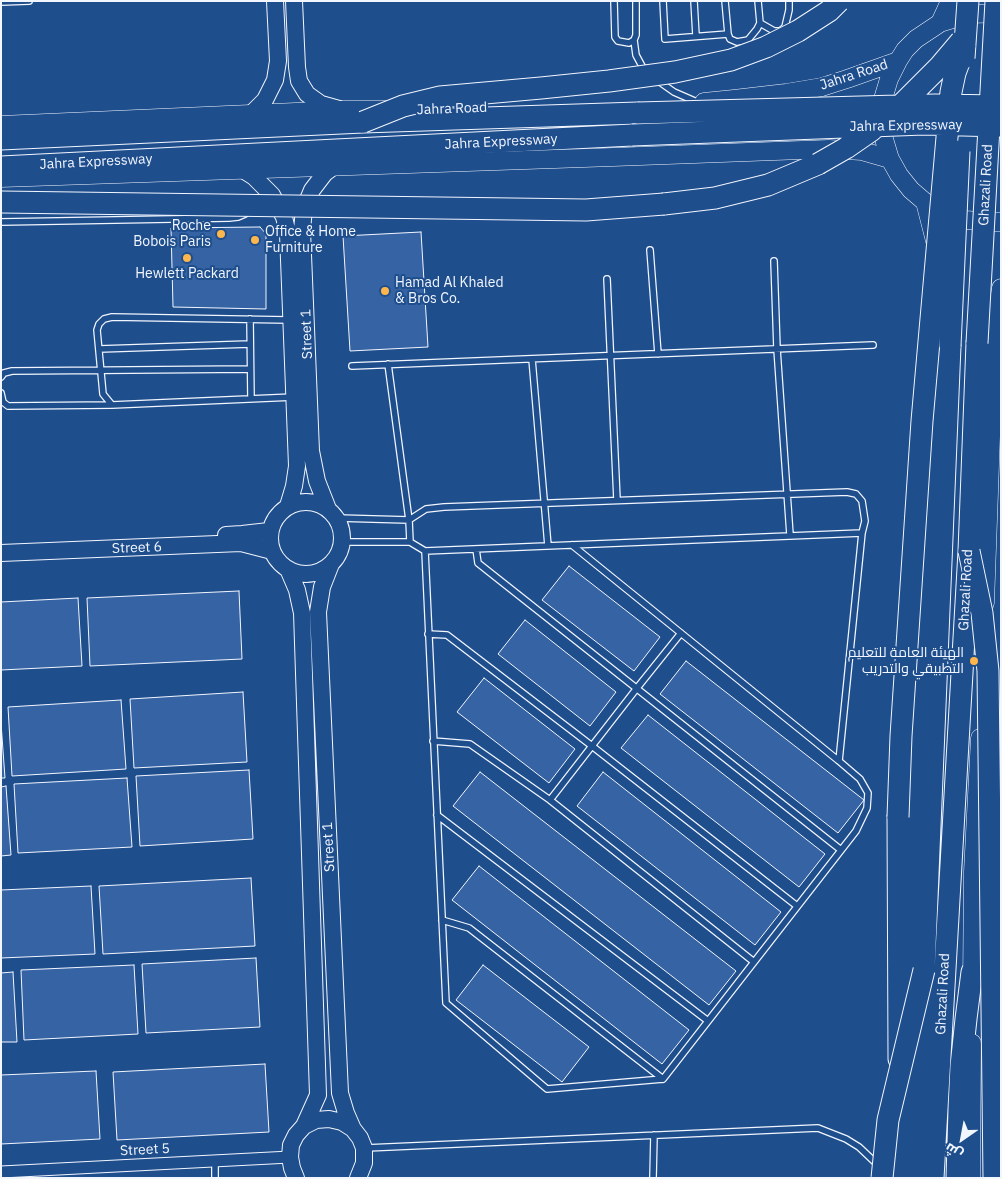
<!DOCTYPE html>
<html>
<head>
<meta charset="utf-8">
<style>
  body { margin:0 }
  #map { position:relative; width:1002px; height:1179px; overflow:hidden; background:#1f4e8c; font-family:"IBM Plex Sans",Cairo,sans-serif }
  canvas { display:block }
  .frame { position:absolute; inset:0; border:2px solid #f2f6ff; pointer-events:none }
  .north { position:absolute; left:937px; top:1114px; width:50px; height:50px; -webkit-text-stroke:4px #1f4e8c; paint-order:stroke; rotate:213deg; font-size:14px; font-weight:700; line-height:20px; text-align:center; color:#f2f6ff }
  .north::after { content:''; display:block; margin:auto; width:18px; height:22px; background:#f2f6ff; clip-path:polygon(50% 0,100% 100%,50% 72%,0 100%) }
</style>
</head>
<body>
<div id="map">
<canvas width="1002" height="1179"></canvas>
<div class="frame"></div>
<div class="north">ش</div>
</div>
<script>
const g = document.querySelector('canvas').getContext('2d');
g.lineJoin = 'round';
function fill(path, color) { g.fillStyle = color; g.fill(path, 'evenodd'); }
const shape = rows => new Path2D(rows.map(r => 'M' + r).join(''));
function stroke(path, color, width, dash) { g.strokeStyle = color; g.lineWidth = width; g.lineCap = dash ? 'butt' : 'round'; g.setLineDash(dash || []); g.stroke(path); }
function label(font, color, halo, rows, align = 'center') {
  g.font = font + ' "IBM Plex Sans",Cairo,sans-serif'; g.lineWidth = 4; g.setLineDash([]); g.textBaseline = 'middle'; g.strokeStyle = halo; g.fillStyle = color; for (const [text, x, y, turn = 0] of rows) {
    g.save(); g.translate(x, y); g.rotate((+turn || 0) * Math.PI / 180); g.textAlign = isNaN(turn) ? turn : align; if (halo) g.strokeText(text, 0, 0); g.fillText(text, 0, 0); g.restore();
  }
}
const building = shape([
  [260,227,266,234,266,309,173,307,171,228,260,227],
  [421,232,428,347,350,351,343,236,421,232],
  [569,566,660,637,634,671,542,600,569,566],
  [239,591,242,659,90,666,87,598,239,591],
  [78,598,82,666,1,670,1,602,78,598],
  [525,620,616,692,590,726,498,654,525,620],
  [686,661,864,800,838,833,660,694,686,661],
  [484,678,575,749,549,783,457,712,484,678],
  [243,692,247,762,134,768,130,699,243,692],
  [121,700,126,769,12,776,8,707,121,700],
  [648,715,825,854,799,887,621,748,648,715],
  [1,723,5,778,1,778,1,723],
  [249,770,253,839,140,846,136,776,249,770],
  [480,772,736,971,709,1005,453,806,480,772],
  [603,772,781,912,755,945,577,806,603,772],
  [127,778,132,847,18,853,14,784,127,778],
  [6,786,11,855,1,856,1,787,6,786],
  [479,866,689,1030,662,1064,452,900,479,866],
  [251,878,255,946,103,954,99,886,251,878],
  [91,886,95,954,1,958,1,890,91,886],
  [256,958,260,1027,146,1033,142,964,256,958],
  [134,965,138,1034,24,1040,21,970,134,965],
  [483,965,589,1047,562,1082,456,1000,483,965],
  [13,972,17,1042,1,1042,1,973,13,972],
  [265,1064,269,1132,117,1140,113,1072,265,1064],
  [96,1071,100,1139,1,1144,1,1075,96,1071]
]);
fill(building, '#3563a3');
stroke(building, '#f2f6ff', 1);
const lane = shape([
  [614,1,615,37,618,41,629,43,634,40,636,35,636,1],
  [663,1,665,39,728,34],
  [694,1,696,36],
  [725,1,728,34,730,39,737,42,748,40,757,29,760,23,758,1],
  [1,2,29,1],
  [760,23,774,31,780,31,785,27,789,10,789,1],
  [634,40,636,55,643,68,647,71],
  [657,80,674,92,697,102],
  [1,222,229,218,238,217,245,214],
  [650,250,658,354],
  [774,261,777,349,790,535],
  [607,279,617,500],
  [250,319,251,399],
  [289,320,112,317,104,319,99,324,97,330,103,394,112,405,294,397],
  [99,349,250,344],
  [532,359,548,546],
  [388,364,409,520,410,542],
  [352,366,873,345],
  [1,377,4,373,12,371,250,369],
  [1,393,3,402,8,406,112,405],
  [337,518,409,520,426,509,444,507,847,492,856,494,862,501,865,521,862,533,839,761],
  [342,542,410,542,425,551,862,533],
  [476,549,478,563,841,850],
  [425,551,446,1003,547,1089,663,1079,856,831,867,808,868,793,860,779,839,761,572,545],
  [428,634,447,635,592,746,797,906],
  [433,741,470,744,550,800,754,962],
  [550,800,637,688,681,633],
  [437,815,708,1021],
  [442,920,469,928,663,1079],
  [366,1148,818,1128,846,1139,859,1147,878,1165],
  [215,1161,215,1178],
  [653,1178,654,1135]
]);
const street = shape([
  [1,1172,290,1157]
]);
const secondary = shape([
  [294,1,297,67,299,81,307,94,321,104,339,109],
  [251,114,265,100,275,80,278,61,275,1],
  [243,170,254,177,272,195,284,217,288,234,297,466,294,486,288,506],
  '270 538a36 36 0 1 1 72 0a36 36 0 1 1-72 0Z',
  [328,509,317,481,311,451,302,230,304,209,312,190,325,173,333,167],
  [226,535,242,534,269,531],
  [1,553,241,543,272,551],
  [331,564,322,587,318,612,340,1093,346,1113,353,1129],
  [288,569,297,590,302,613,318,1095,304,1126],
  [296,1178,292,1168,290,1157,291,1145,296,1135,304,1126,316,1120,329,1119,342,1122,353,1129,360,1138,364,1148,364,1163,358,1178]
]);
const primary = shape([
  [1001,13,970,14,940,23,916,39,905,50,898,61,889,79,883,99,882,119,884,139,890,159,899,175,911,190,925,202,945,213,966,220,989,222,1001,222],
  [940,23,950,1],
  [704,102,734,99,786,93,822,87,847,79,898,61],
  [1,125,341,110,388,110],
  [1,178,613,157,829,149,862,151,890,159],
  [925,202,935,241],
  [985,603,995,325,1001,288],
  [908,977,937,358],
  [972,985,973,872,980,738],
  [971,1178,972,1043]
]);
const highway = shape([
  [1,139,363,122,638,113],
  [1,167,632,135],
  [664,204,715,198,768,185,818,164],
  [898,817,899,1059],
  [899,1092,899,1175],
  [913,1178,924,970,950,346],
  [933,1178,969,551,977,343],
  [957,1178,959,1109,961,1066,966,1019,972,972]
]);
stroke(lane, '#f2f6ff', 8);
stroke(street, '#f2f6ff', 13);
stroke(secondary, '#f2f6ff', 18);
stroke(primary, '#f2f6ff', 19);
stroke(highway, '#f2f6ff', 23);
stroke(lane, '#1f4e8c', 5.5);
stroke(street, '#1f4e8c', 11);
stroke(secondary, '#1f4e8c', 16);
stroke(primary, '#1f4e8c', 18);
stroke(highway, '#1f4e8c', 21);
const highwayBridge = shape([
  [964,58,968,1],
  [638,113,935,105,1001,106],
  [363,122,403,106,440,97,541,88,609,81,675,72,731,60,766,47,798,31,829,11,839,1],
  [632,135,924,124,1001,126],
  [818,164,846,148,872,130,896,110,939,67,961,41],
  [1,202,586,210,664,204],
  [977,343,996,1],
  [950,346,959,151],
  [969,551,982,613,988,671,994,1178],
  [898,817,901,736,922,421,951,92,955,73,965,46],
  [882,1178,888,1120,924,970]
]);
stroke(highwayBridge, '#f2f6ff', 23, []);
stroke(highwayBridge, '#1f4e8c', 21);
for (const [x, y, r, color] of [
  [221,234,5,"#ffb74d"],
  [255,240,5,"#ffb74d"],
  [187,258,5,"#ffb74d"],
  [385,291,5,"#ffb74d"],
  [974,661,5,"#ffb74d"]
]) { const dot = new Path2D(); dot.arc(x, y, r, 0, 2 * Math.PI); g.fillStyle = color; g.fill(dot); stroke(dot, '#1f4e8c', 2); }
label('14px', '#f2f6ff', '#1f4e8c', [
  ["Jahra Road",854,75,-18],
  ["Jahra Road",452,109,-2],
  ["Jahra Expressway",906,126,-1],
  ["Jahra Expressway",501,142,-3],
  ["Jahra Expressway",96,162,-3],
  ["Ghazali Road",986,185,-87],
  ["Street 1",307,334,-92],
  ["Street 6",137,548,-2],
  ["Ghazali Road",966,590,-87],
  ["Street 1",329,847,-93],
  ["Ghazali Road",943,994,-87],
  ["Street 5",145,1150,-3]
]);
label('14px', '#f2f6ff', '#1f4e8c', [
  ["Roche",211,226],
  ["Bobois Paris",211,242],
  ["Office & Home",265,232,"left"],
  ["Furniture",265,248,"left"],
  ["Hewlett Packard",187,274,"center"],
  ["Hamad Al Khaled",395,283,"left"],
  ["& Bros Co.",395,299,"left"],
  ["الهيئة العامة للتعليم",964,653],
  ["التطبيقي والتدريب",964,669]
], 'right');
</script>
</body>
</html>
